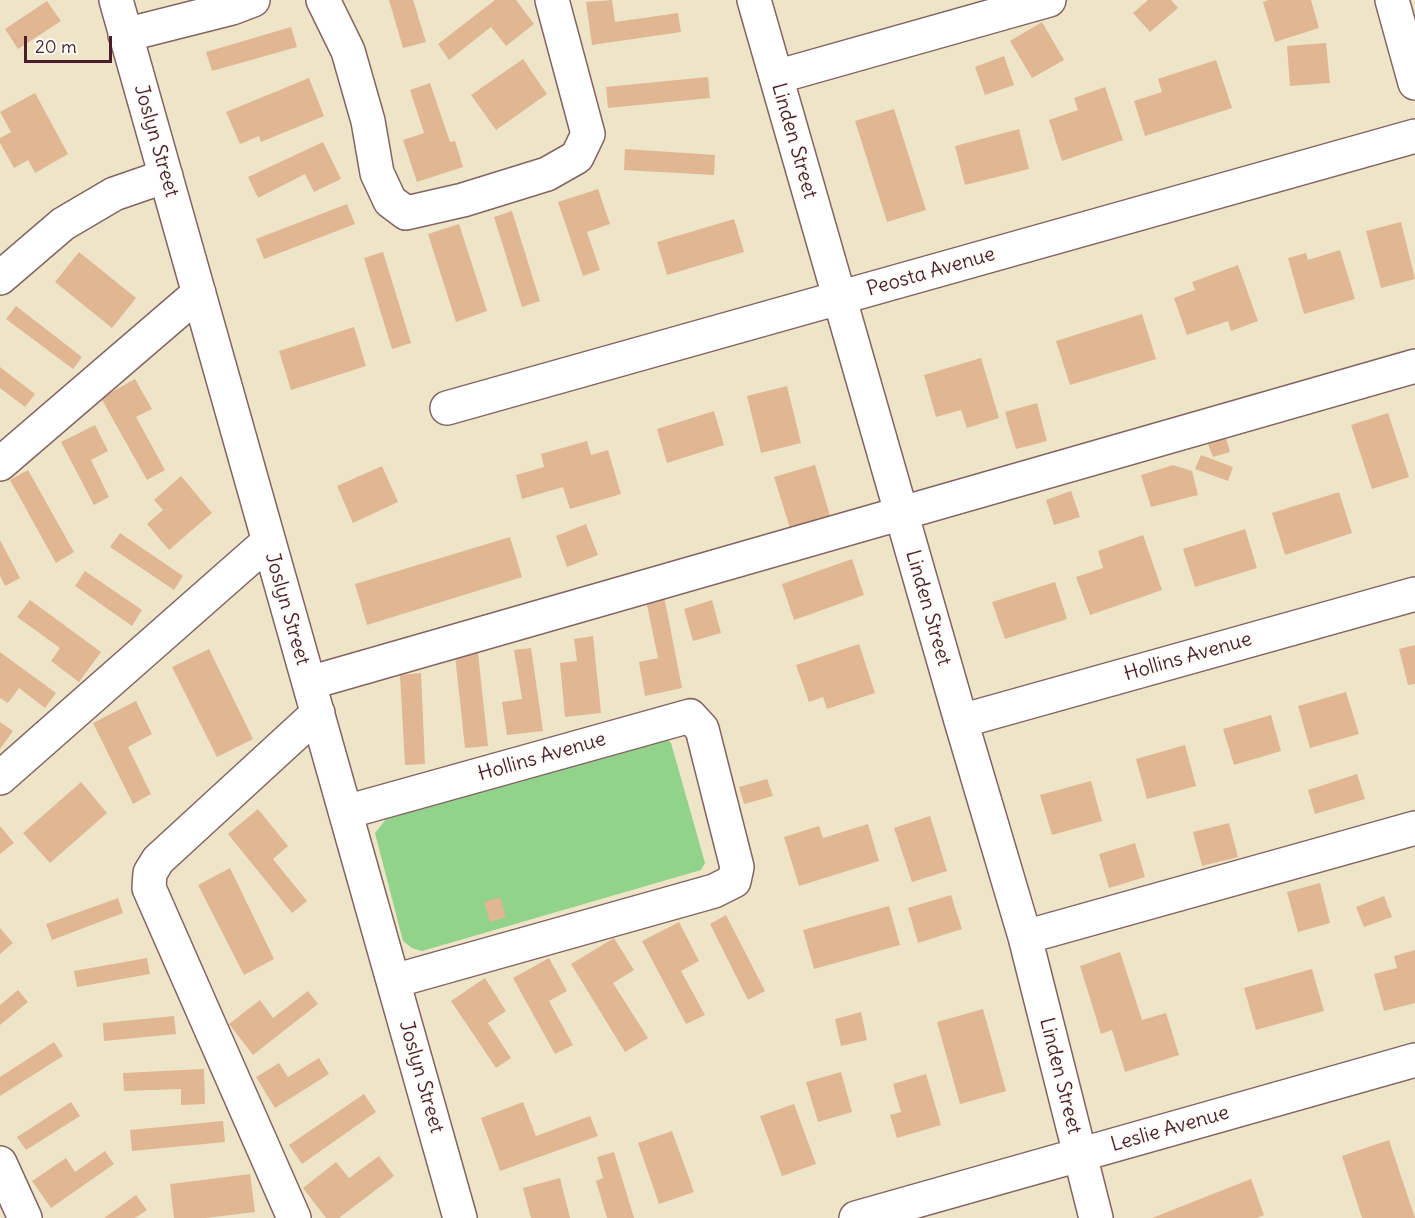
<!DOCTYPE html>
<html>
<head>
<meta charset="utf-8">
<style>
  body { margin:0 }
  #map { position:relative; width:1415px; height:1218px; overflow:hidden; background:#eee5c8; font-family:Delius,sans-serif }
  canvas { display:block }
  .scale { position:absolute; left:24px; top:36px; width:88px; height:27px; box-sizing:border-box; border:3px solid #4a1f2b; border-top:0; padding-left:8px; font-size:18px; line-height:21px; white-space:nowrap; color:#4a1f2b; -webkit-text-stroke:4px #fdfcf7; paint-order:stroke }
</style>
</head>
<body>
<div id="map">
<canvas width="1415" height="1218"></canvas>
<div class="scale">20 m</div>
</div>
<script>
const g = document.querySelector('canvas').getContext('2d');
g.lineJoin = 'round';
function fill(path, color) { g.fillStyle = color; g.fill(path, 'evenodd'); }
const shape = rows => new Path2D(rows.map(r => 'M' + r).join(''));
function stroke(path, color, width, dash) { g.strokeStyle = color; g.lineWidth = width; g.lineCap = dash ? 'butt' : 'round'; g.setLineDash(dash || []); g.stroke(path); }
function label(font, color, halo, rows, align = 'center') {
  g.font = font + ' Delius,sans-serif'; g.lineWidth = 4.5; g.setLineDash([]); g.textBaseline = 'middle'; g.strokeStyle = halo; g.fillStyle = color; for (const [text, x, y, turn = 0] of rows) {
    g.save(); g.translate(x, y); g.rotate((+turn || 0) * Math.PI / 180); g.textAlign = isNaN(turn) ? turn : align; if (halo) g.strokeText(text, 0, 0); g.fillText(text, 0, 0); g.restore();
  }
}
fill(shape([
  [667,739,671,743,705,863,701,870,422,951,412,948,403,941,375,833,386,819]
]), '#91d38b');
fill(shape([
  [389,0,413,0,426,42,403,48],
  [495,0,516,0,534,24,506,46,491,27,449,60,438,44],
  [612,0,615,22,678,13,681,32,592,45,586,2],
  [1148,0,1171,0,1178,8,1150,32,1133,13],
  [1268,0,1311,0,1319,28,1275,42,1263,2],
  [47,1,61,21,18,49,5,29],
  [1042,22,1064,60,1032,78,1010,41],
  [291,27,297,47,212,71,206,52],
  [1326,43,1330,83,1290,86,1287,46],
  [1004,56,1014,85,985,95,975,67],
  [523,59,547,94,496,130,471,95],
  [1216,60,1232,108,1145,136,1134,101,1162,92,1158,79],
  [708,77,710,98,608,108,606,87],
  [309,78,324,116,261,142,259,136,240,144,226,112],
  [430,83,450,142,455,141,463,167,417,182,403,140,424,133,410,90],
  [1105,87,1123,140,1062,161,1049,120,1078,110,1074,98],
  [35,93,68,154,35,173,28,160,14,168,0,143,0,138,11,132,0,112],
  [894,109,926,210,887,222,855,121],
  [1019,129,1029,169,965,185,955,146],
  [323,142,341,179,314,192,305,174,258,198,248,177],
  [625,149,715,155,714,175,624,170],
  [598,189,610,224,587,232,600,270,583,276,558,202],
  [347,204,355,224,264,259,256,239],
  [512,211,540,301,522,307,494,217],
  [734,219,744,252,667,275,657,242],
  [1401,222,1415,279,1381,288,1366,231],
  [459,224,487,311,456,322,428,234],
  [1340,250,1355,299,1304,314,1288,258,1306,253,1308,260],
  [79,252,136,298,112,328,55,282],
  [383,252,411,343,392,349,364,258],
  [1238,265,1258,321,1231,331,1228,321,1187,335,1174,298,1195,290,1192,282],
  [16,306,82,357,73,369,6,319],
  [1142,314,1156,359,1070,385,1056,341],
  [354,327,366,366,291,390,279,351],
  [981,358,999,418,967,428,961,410,936,417,924,375],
  [0,367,35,394,25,407,0,388],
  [135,379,152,409,136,417,165,470,147,480,101,398],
  [787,386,801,443,761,453,747,396],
  [1037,403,1047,441,1016,449,1005,412],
  [714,411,724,445,667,463,657,429],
  [1388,413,1409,477,1372,489,1351,425],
  [95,425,108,451,91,460,109,497,94,505,61,442],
  [1226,438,1230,452,1213,457,1208,444],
  [587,441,591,455,608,450,621,494,570,509,563,487,522,499,516,475,544,467,541,454],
  [1201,455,1233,467,1228,481,1195,469],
  [815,465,830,516,790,528,774,477],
  [1173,465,1192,471,1198,495,1151,507,1141,475],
  [382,466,398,502,353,523,337,486],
  [28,470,74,552,56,563,10,480],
  [181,476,212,513,169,550,147,524,163,510,154,500],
  [1071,491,1080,517,1054,525,1046,500],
  [1339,492,1352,533,1285,555,1272,513],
  [586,524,598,555,567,567,556,536],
  [1245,529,1257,568,1195,587,1183,549],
  [120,533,183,576,174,590,110,547],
  [1143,535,1162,590,1090,615,1076,577,1103,568,1098,551],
  [510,537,522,577,367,625,355,584],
  [0,540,20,578,5,586,0,576],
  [852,559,864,595,794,620,782,584],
  [85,571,142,610,132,626,75,586],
  [1055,582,1067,619,1005,639,992,602],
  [664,596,682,688,645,696,639,662,658,658,646,600],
  [30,600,101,652,79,682,51,661,60,648,17,617],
  [712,600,721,633,693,641,684,609],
  [593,636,601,713,565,717,560,663,577,661,574,639],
  [859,644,875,693,827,709,823,697,809,702,796,665],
  [1415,645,1415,684,1408,685,1399,649],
  [531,648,543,731,507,735,502,702,522,699,514,650],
  [209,649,253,739,217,757,172,667],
  [0,652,56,693,45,708,19,688,8,703,0,698],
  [478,653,488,746,465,748,455,655],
  [421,673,425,764,405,765,400,675],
  [1346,692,1359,734,1310,748,1298,706],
  [136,701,152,734,128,747,151,794,133,804,93,723],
  [1271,715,1281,751,1234,765,1223,729],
  [0,722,13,731,0,749],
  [1185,745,1196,786,1147,799,1136,759],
  [1357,774,1365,799,1315,814,1308,790],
  [767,779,773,796,744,804,739,787],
  [1091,781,1102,821,1052,835,1040,795],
  [81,782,107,813,50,863,23,833],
  [258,809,288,846,273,859,307,901,292,913,228,834],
  [930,816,947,871,912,882,894,828],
  [1229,823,1238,857,1202,866,1193,832],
  [868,824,879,861,799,886,784,837,819,826,823,838],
  [0,826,14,843,0,854],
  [1135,843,1145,877,1109,888,1099,854],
  [230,868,274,959,244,975,198,885],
  [1320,883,1330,923,1298,932,1287,892],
  [951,895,962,929,918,943,908,908],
  [1384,896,1392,917,1364,927,1356,907],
  [500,897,506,917,490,922,484,902],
  [118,898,123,913,52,940,46,924],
  [889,906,900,945,814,969,803,930],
  [726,915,765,991,748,1000,710,924],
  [679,922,699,961,681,971,705,1015,686,1024,642,941],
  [0,928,13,943,0,954],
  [614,938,634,970,613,983,648,1038,625,1052,571,964],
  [1415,950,1415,1003,1384,1011,1374,974,1397,968,1394,956],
  [1120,952,1142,1020,1166,1013,1179,1055,1125,1072,1112,1030,1101,1034,1080,966],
  [147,958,150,974,77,987,74,971],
  [549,958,567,991,549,1001,573,1045,555,1054,513,978],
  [1312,969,1324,1011,1256,1030,1244,988],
  [485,978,506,1011,488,1023,511,1058,496,1068,451,1001],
  [18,990,28,1002,0,1025,0,1005],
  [308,991,318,1004,253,1055,229,1024,260,1000,273,1018],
  [983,1009,1006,1091,960,1104,937,1022],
  [861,1012,867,1040,841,1046,835,1019],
  [174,1016,176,1034,104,1041,103,1023],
  [54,1042,63,1056,0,1096,0,1077],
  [319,1058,329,1074,275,1108,256,1077,279,1063,288,1077],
  [204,1069,205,1104,181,1105,181,1089,124,1091,123,1073],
  [841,1072,852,1112,818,1122,806,1082],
  [926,1074,941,1125,897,1138,890,1115,901,1112,893,1084],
  [364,1094,376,1112,302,1164,289,1145],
  [71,1102,80,1116,26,1150,17,1137],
  [523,1102,536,1136,590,1116,598,1136,500,1171,481,1118],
  [794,1104,816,1164,782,1176,760,1116],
  [223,1121,225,1142,132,1151,130,1130],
  [672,1131,694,1192,659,1204,638,1143],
  [1389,1140,1415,1218,1362,1218,1342,1156],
  [105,1151,114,1164,51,1208,32,1181,66,1158,75,1172],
  [614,1152,634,1218,607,1218,596,1181,603,1178,597,1157],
  [379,1156,394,1176,339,1218,326,1218,303,1188,336,1162,349,1178],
  [250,1174,255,1212,206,1218,174,1218,170,1184],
  [560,1178,570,1218,531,1218,523,1188],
  [1251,1179,1264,1215,1257,1218,1152,1218],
  [136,1195,147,1210,135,1218,104,1218]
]), '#e1b693');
const minor = shape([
  [116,0,460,1218],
  [323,0,348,51,368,121,377,173,390,201,406,213,463,200,547,174,577,157,588,134,552,0],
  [754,0,961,721,1025,937,1096,1218],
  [1392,0,1415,83],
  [125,35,232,8,253,0],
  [776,77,1049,0],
  [0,278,63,224,114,194,166,176],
  [447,408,1415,136],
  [0,464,199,293],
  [309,683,1415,366],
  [961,721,1415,594],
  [0,778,268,542],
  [346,812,690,716,702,729,737,867,734,881,714,891,394,981],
  [1025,937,1415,828],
  [0,1163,25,1218],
  [294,1218,149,888,150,873,158,860,318,713],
  [856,1218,1415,1060]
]);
stroke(minor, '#836462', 36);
stroke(minor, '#fff', 33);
label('20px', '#4a1f2b', '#fdfcf7', [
  ["Joslyn Street",156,141,74],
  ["Linden Street",794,141,74],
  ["Peosta Avenue",931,272,-16],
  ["Linden Street",928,608,74],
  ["Joslyn Street",287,609,74],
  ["Hollins Avenue",1188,657,-16],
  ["Hollins Avenue",542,757,-16],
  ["Linden Street",1060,1076,76],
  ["Joslyn Street",421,1077,74],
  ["Leslie Avenue",1170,1129,-16]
]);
</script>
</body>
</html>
